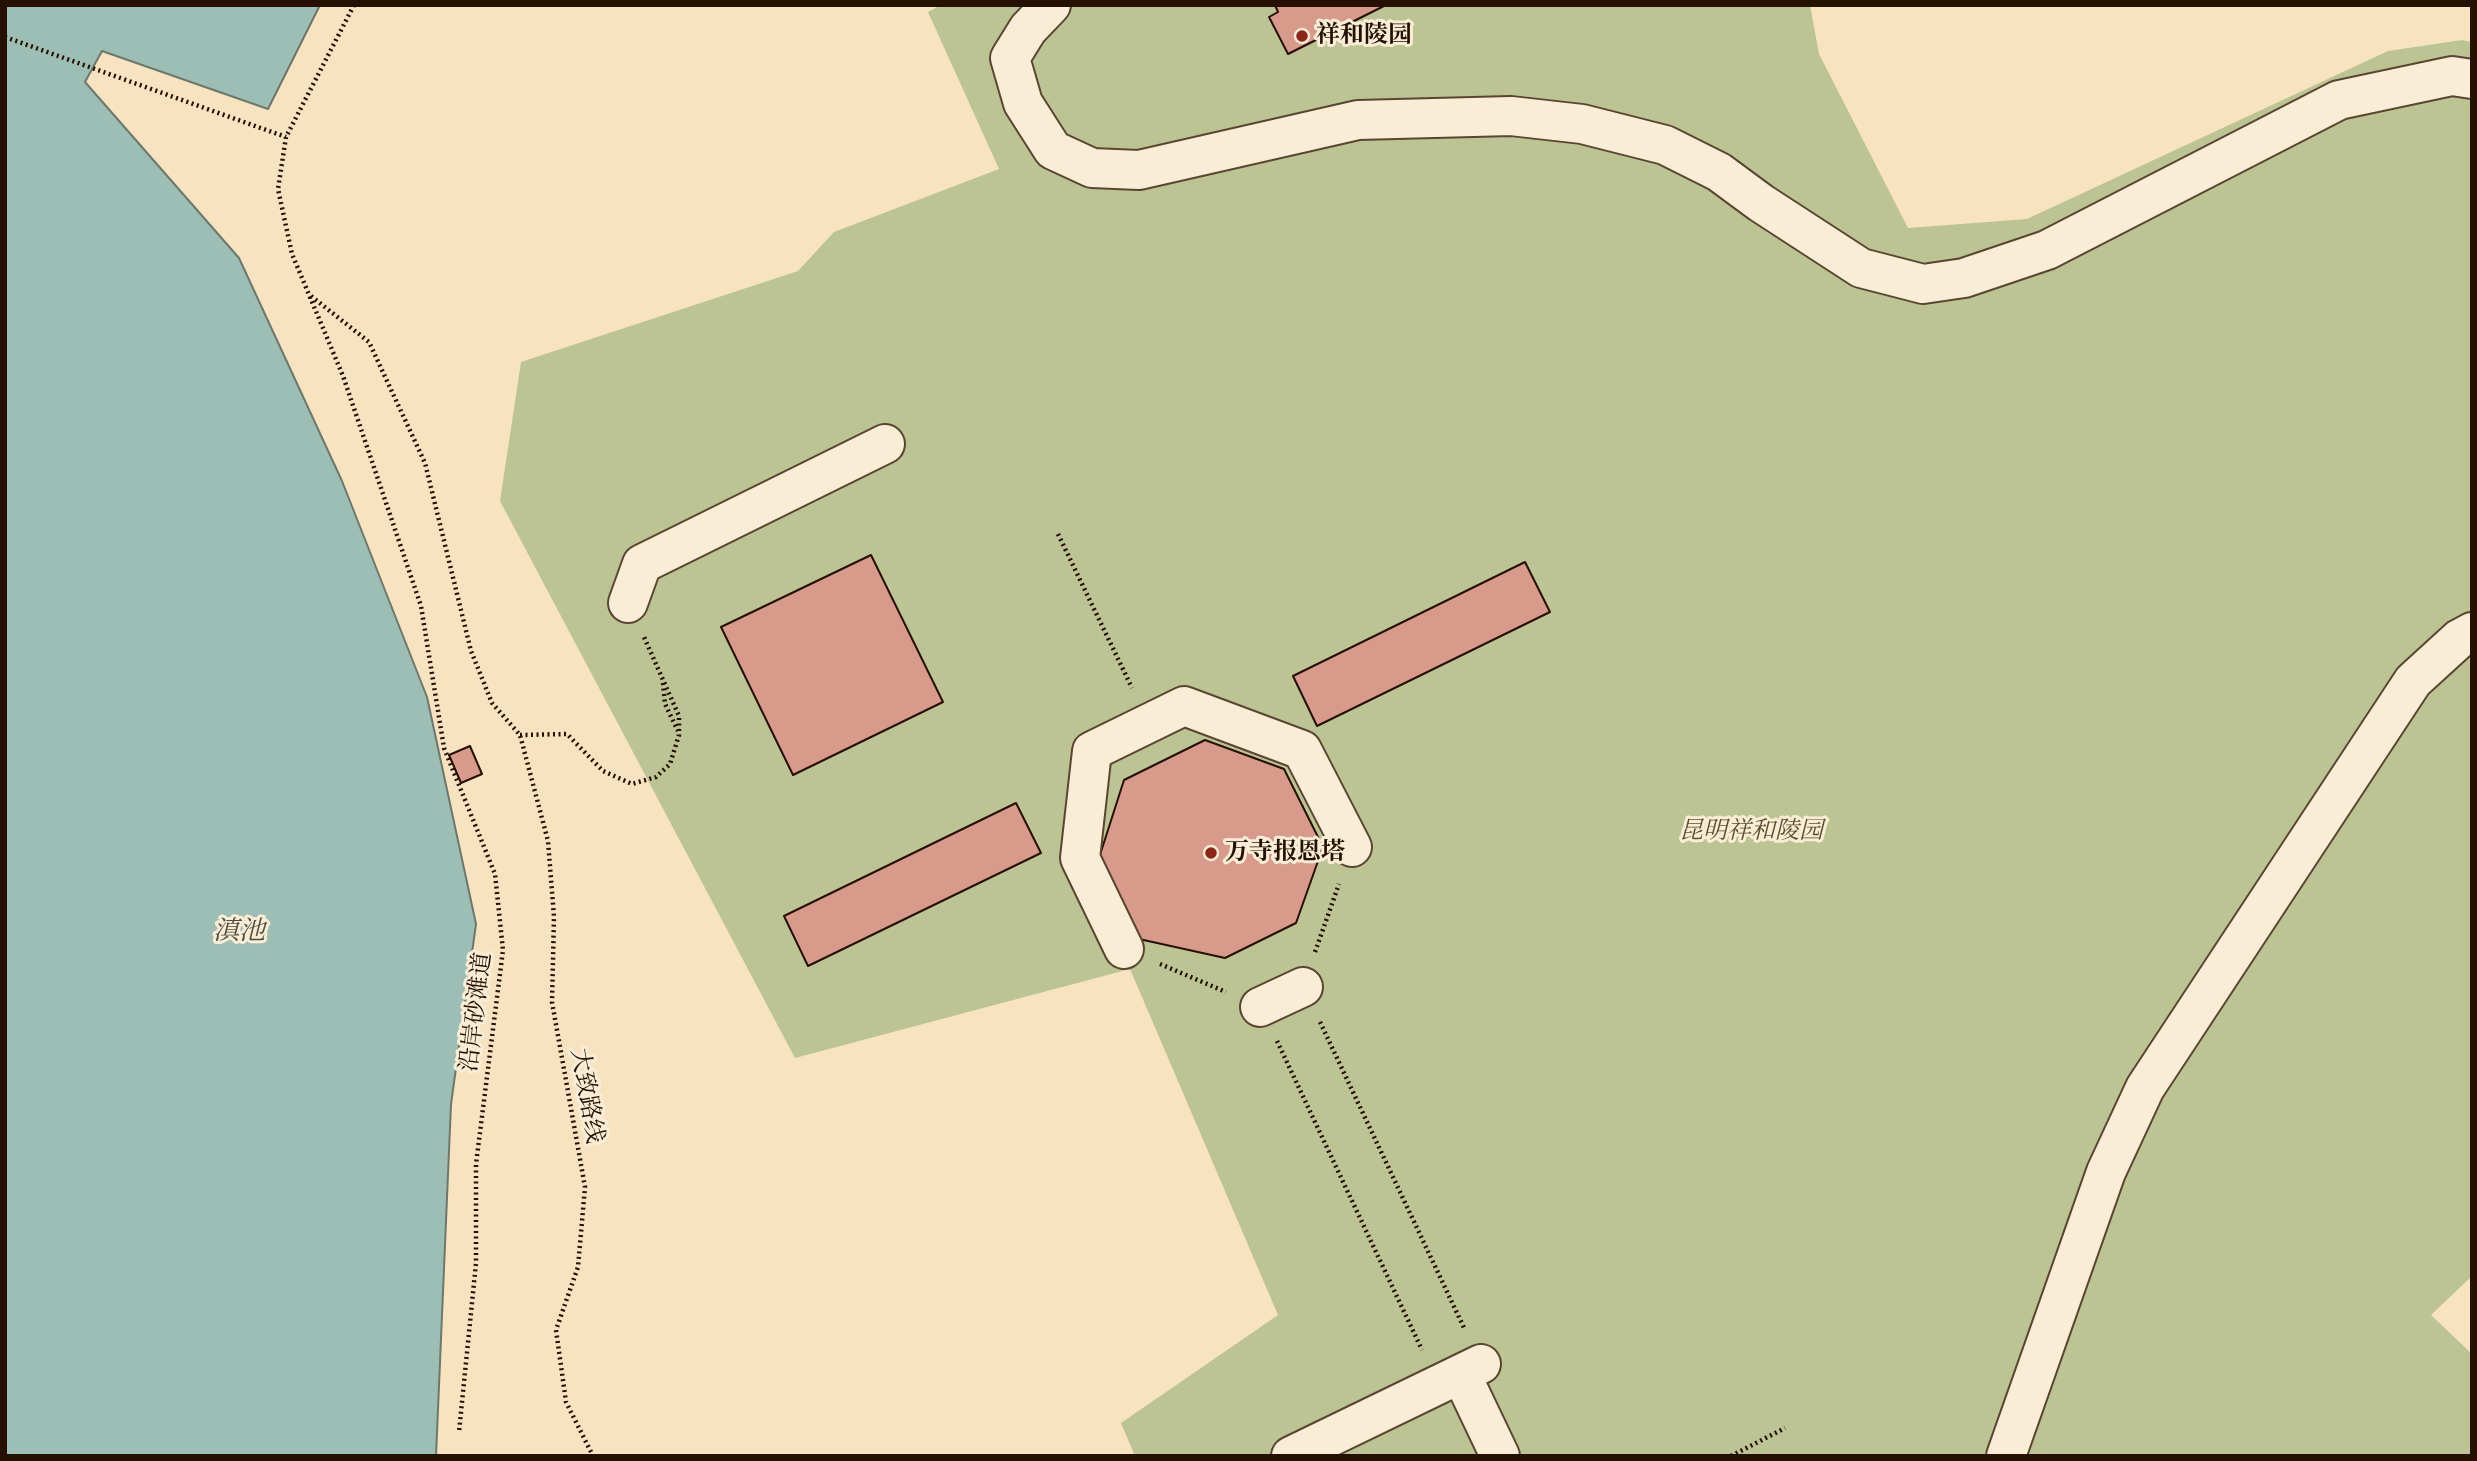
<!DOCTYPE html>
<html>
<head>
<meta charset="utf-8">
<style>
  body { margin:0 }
  #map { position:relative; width:2477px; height:1461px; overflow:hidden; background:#f7e3c0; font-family:"IM FELL Great Primer",serif }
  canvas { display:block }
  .frame { position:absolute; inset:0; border:7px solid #251002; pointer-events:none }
</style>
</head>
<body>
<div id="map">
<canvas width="2477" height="1461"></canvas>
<div class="frame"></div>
</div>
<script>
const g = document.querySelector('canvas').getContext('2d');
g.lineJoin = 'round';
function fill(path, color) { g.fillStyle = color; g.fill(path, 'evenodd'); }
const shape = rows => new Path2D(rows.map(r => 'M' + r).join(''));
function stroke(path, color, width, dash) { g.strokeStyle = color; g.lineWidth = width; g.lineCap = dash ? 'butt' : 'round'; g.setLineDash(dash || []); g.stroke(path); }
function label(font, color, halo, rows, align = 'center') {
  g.font = font + ' "IM FELL Great Primer","Noto Serif SC",serif'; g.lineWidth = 6; g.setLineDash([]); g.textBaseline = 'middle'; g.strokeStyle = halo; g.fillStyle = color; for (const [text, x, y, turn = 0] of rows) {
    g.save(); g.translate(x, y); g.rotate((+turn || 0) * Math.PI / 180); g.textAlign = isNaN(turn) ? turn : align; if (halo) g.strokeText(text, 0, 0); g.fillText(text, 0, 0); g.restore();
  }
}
fill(shape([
  [941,5,1810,5,1819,54,1908,228,2027,219,2388,51,2462,40,2472,42,2472,1276,2431,1315,2472,1354,2472,1456,1135,1456,1121,1423,1278,1315,1130,969,795,1058,500,501,521,362,798,271,834,232,999,169,928,12]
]), '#bcc493');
const water = shape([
  [5,5,320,5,268,109,102,51,85,82,239,258,342,481,427,697,476,924,451,1104,436,1456,5,1456,5,5]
]);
fill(water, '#9dbeb5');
stroke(water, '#6d786d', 2);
const building = shape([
  [1275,5,1386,5,1288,54,1269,17,1278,12,1275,5],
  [871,555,943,702,793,775,721,627,871,555],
  [1525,562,1550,612,1317,726,1293,676,1525,562],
  [1205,740,1284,769,1323,847,1296,923,1225,958,1139,939,1099,858,1124,780,1205,740],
  [470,746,482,774,461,783,449,755,470,746],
  [1016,803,1041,853,808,966,784,916,1016,803]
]);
fill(building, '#d89a8a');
stroke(building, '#251002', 2);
const minor = shape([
  [1051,5,1028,29,1010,58,1023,103,1053,150,1092,168,1139,170,1358,120,1511,116,1582,124,1665,145,1719,172,1761,203,1861,268,1923,284,1964,278,2047,250,2339,100,2452,76,2472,79],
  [628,603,642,564,885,444],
  [1124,949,1080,858,1092,751,1184,706,1302,750,1352,847],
  [1260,1007,1303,987],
  [1461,1374,1500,1456],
  [1291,1456,1481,1364],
  [2006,1456,2106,1172,2145,1088,2413,681,2459,639,2472,632]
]);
stroke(minor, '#5a4532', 42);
stroke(shape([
  [354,5,286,137,278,189,292,254,343,376,421,606,444,748,495,874,503,950,476,1164,476,1263,459,1432],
  [5,37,286,137],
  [311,296,369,342,425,463,471,651,492,703,520,735,548,841,554,917,552,1002,585,1187,578,1267,556,1330,566,1402,593,1456],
  [1058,534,1132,688],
  [663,683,665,704,678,731],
  [520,735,567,734,603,771,632,784,656,777,670,764,679,735,679,716,644,637],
  [1315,952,1339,884],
  [1160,964,1226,992],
  [1320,1022,1465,1330],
  [1277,1041,1422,1350],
  [1731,1456,1785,1428]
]), '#251002', 4.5, [2, 3.5]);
stroke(minor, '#faedd6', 38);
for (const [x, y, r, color] of [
  [1302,36,7,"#8f2418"],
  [1211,853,7,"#8f2418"]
]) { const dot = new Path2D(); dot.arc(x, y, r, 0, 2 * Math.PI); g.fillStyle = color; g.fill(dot); stroke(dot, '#faedd6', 2.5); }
label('bold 24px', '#251002', '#faedd6', [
  ["祥和陵园",1316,36],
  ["万寺报恩塔",1225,853]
], 'left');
label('italic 24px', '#5a4f35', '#faedd6', [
  ["昆明祥和陵园",1751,832]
]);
label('24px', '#251002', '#faedd6', [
  ["沿岸砂滩道",477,1012,-83],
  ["大致路线",586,1096,80]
]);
label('italic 26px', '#4f4d41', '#faedd6', [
  ["滇池",239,933]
]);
</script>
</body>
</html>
